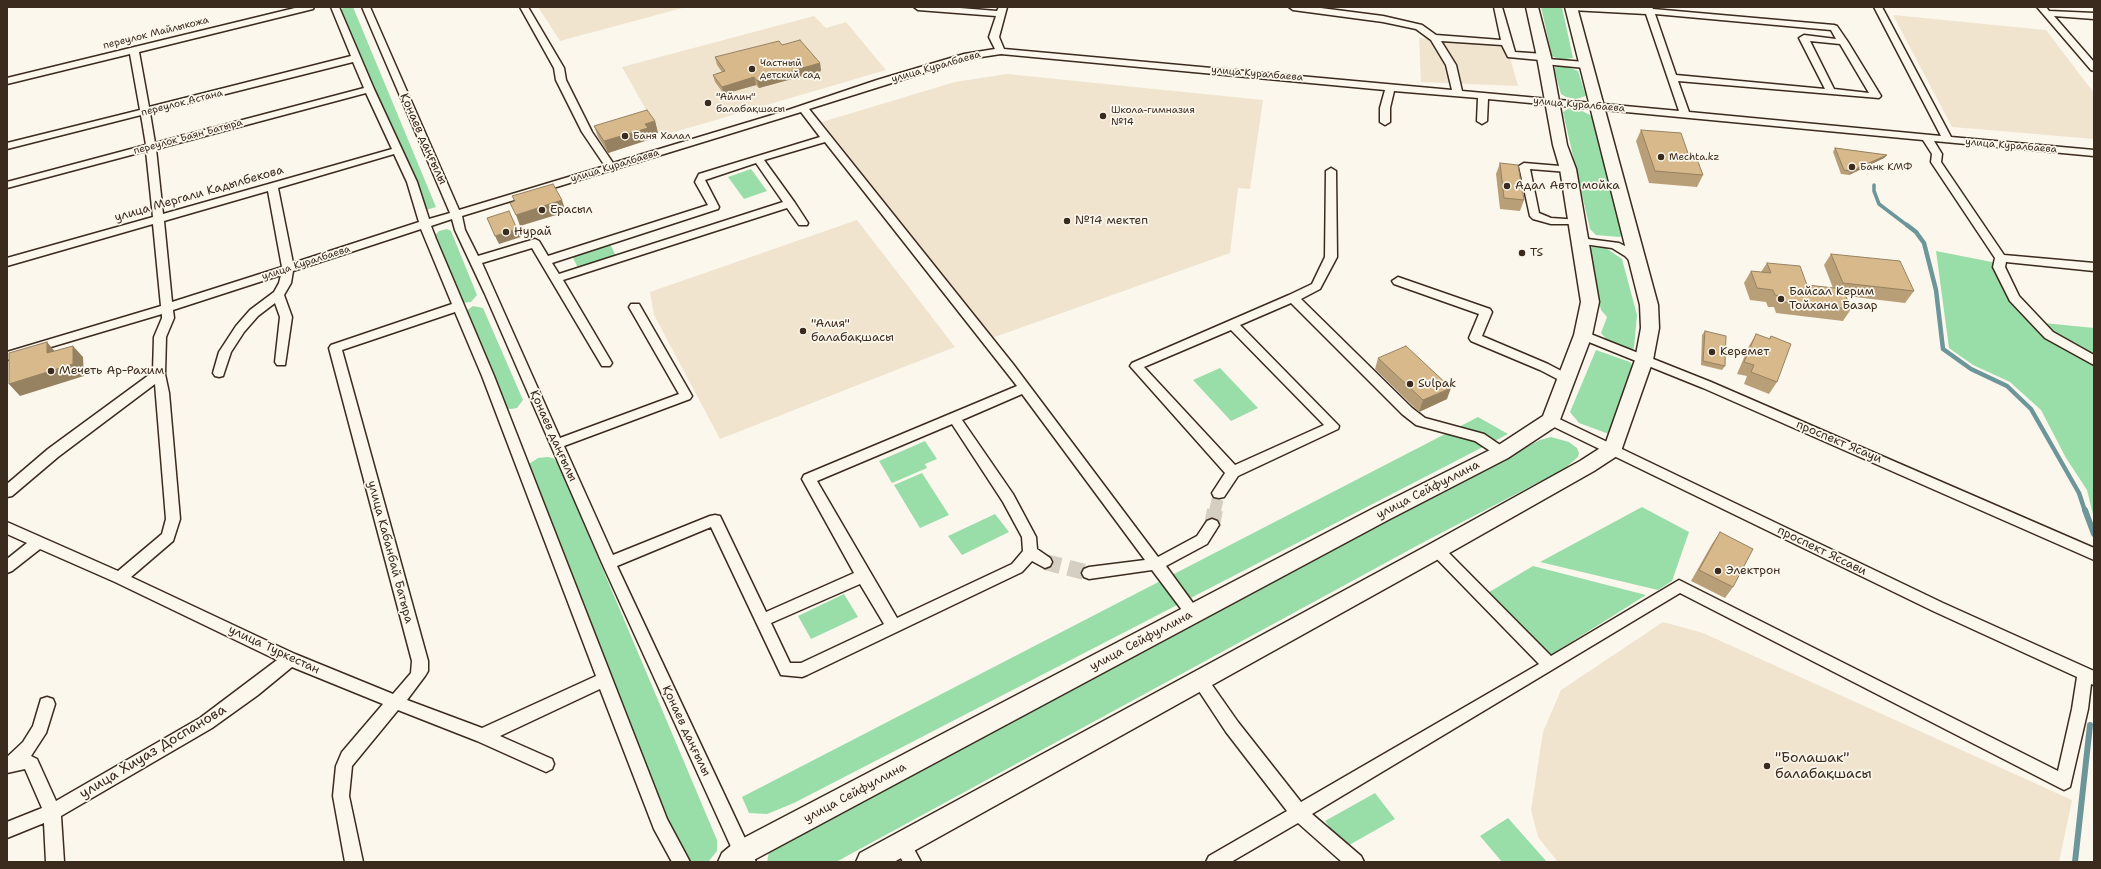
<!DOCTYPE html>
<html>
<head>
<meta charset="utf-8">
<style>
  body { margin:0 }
  #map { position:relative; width:2101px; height:869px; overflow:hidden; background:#fbf7ec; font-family:"Shantell Sans",sans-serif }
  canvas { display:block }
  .frame { position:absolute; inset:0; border:8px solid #3b2a1e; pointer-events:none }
</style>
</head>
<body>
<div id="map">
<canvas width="2101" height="869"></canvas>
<div class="frame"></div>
</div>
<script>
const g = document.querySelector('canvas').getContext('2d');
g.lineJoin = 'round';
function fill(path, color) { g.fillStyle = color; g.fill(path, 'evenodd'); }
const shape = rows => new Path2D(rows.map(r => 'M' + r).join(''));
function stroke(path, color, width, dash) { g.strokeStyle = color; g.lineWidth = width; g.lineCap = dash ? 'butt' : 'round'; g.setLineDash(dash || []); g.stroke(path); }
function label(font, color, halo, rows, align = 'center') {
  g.font = font + ' "Shantell Sans",sans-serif'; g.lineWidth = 3.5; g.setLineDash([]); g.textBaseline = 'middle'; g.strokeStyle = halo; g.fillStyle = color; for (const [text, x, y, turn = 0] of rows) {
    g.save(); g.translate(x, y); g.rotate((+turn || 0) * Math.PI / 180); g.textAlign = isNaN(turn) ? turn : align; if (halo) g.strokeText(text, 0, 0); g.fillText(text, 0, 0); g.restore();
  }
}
fill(shape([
  [538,7,686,7,560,41],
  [1893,15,2046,30,2094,93,2094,139,1952,127],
  [814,16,826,28,846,22,886,70,661,136,622,67],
  [1419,38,1506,43,1518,86,1421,82],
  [1007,74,1263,100,1250,189,1238,188,1230,253,992,338,822,122,955,82],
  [857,220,955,347,720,439,654,315,650,292],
  [1663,622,1703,633,2072,800,2059,862,1558,862,1538,837,1531,810,1543,732,1561,690]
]), '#f0e4cf');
fill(shape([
  [344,7,353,7,436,207,423,211,340,11],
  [1541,7,1562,7,1573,58,1560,60,1552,56],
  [1562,65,1578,71,1586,96,1576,99,1566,97,1561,94,1554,69,1556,66],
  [1568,109,1582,111,1592,116,1622,234,1620,237,1596,235,1590,229,1564,117,1563,112],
  [751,169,767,191,744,199,728,177],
  [447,229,451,231,477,295,471,302,462,303,434,236,439,231],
  [609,242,617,258,579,270,571,254],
  [1592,247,1606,248,1622,259,1637,315,1634,348,1631,350,1608,341,1601,333,1607,317,1601,310,1587,252],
  [1936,251,2002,264,2034,322,2094,328,2094,519,2087,490,2066,458,2041,410,2010,382,1973,365,1949,348],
  [473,306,483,308,523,400,517,408,511,409,505,408,466,311],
  [1596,350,1630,362,1632,365,1609,434,1579,423,1570,412],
  [1220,368,1258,408,1231,421,1193,380],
  [1478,417,1508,434,794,803,767,814,749,813,742,797],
  [1551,437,1569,442,1577,448,1579,453,1578,457,1564,469,1422,543,836,862,767,862,769,852,779,844,1388,520,1540,440],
  [925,441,937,459,925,464,927,468,892,483,879,461],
  [548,457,553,458,558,463,717,840,717,851,708,862,687,862,684,859,526,476,526,468,529,464,538,458],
  [922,473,949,515,920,528,894,485],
  [1642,507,1689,532,1672,581,1658,590,1540,562],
  [995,514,1009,532,962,555,948,536],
  [1533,566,1646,595,1549,656,1486,594],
  [844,594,858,617,811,639,798,616],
  [1375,793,1395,819,1344,848,1325,821],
  [1508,818,1547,862,1502,862,1480,836]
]), '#99dda9');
stroke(shape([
  [1874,185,1874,191,1879,204,1908,226]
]), '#6d969a', 3.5);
stroke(shape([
  [1907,225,1916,232,1924,243,1936,290,1943,349,1971,369,2007,386,2031,409,2079,493,2085,511]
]), '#6d969a', 4.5);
stroke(shape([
  [2085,510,2094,534],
  [2075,862,2090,725]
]), '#6d969a', 6);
stroke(shape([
  [1215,511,1219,493]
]), '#d5cec3', 12, [12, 6]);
stroke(shape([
  [1212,525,1215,510],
  [1045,562,1089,573]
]), '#d5cec3', 16, [16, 8]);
const minor = shape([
  [299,7,314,7,313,9,139,52,149,107,351,56,331,7,339,7,374,89,417,182,429,219,450,213,362,7,370,7,459,210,605,166,582,132,556,80,554,68,520,7,528,7,564,68,566,80,592,132,613,163,782,112,877,80,964,54,995,49,989,37,996,16,918,10,914,7,948,7,997,11,999,7,1007,7,999,37,1004,49,1452,90,1446,65,1431,40,1416,29,1383,22,1293,10,1289,7,1313,7,1383,16,1422,25,1436,35,1501,40,1494,7,1502,7,1515,52,1544,54,1547,55,1548,59,1585,62,1590,65,1585,68,1544,64,1541,63,1540,60,1508,57,1502,45,1441,41,1456,65,1462,91,1679,111,1646,14,1571,10,1567,7,1652,7,1653,9,1834,25,1837,26,1848,42,1881,96,1879,98,1678,81,1689,112,1941,136,1874,7,1882,7,1951,137,2094,150,2094,156,1934,141,1942,154,1941,162,2004,255,2094,263,2094,271,2006,262,2005,267,2019,296,2053,332,2094,355,2094,365,2045,338,2010,301,1993,267,1995,258,1931,162,1932,154,1923,140,1488,99,1487,121,1482,124,1477,121,1478,98,1394,91,1390,108,1390,122,1385,125,1380,122,1380,108,1385,90,1001,54,968,59,809,109,1013,364,1158,557,1197,536,1207,521,1212,519,1217,521,1219,525,1207,544,1166,566,1198,610,1200,614,1198,618,1193,620,1188,618,1152,570,1089,579,1084,577,1082,573,1084,569,1089,567,1145,560,1022,394,962,420,1013,494,1036,537,1037,549,1050,558,1052,562,1050,566,1045,568,1032,561,1022,572,807,675,802,677,781,675,711,527,617,566,756,862,738,862,602,563,485,294,455,230,452,219,431,226,436,239,494,376,667,819,690,862,672,862,654,829,600,689,500,736,552,759,554,764,552,769,546,772,477,741,398,710,352,766,349,796,363,862,345,862,333,796,336,766,342,752,383,704,292,667,258,695,212,728,61,816,64,862,46,862,44,823,7,838,7,822,42,808,25,769,7,773,7,757,23,742,33,726,41,699,47,697,53,699,55,704,46,733,31,756,37,759,56,801,200,718,277,660,115,582,40,549,12,571,7,573,7,559,27,543,7,534,7,522,118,571,162,534,166,519,155,384,58,457,12,496,7,497,7,484,48,449,153,372,154,337,162,318,162,314,7,360,7,352,161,306,153,224,7,266,7,258,153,217,146,151,7,188,7,182,146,145,141,115,7,149,7,143,140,110,130,54,7,84,7,78,299,7],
  [1655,14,1831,30,1836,39,1804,35,1799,38,1825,89,1676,75,1655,14],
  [1810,41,1840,44,1869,93,1834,89,1810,41],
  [353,62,364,88,155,143,150,113,353,62],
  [366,93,392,149,163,214,156,149,366,93],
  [801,112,820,137,699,174,695,182,708,205,548,256,539,241,535,239,478,256,465,230,462,216,801,112],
  [825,142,1017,386,804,475,802,479,854,573,766,612,720,516,715,515,710,516,613,555,564,446,690,399,692,396,639,304,631,304,629,307,679,394,560,438,482,263,532,248,602,366,610,366,612,363,563,280,787,208,799,225,807,225,808,223,795,203,764,160,825,142],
  [394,154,407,182,419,222,293,263,278,188,394,154],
  [756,163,783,202,559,274,552,263,718,209,719,207,705,180,756,163],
  [268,191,282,267,172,302,164,221,268,191],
  [421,229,452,304,331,345,329,348,412,661,411,673,393,694,295,654,131,577,173,541,180,519,169,393,165,374,166,337,174,318,173,310,281,275,279,283,274,292,250,310,236,326,219,352,213,373,215,376,219,377,223,376,231,352,244,332,258,316,275,303,280,317,275,362,277,365,285,365,292,317,284,295,291,283,293,271,421,229],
  [455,312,482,376,596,676,482,728,407,700,425,676,428,671,428,661,342,350,455,312],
  [952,424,1003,502,1022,537,1023,551,1012,564,897,618,817,481,952,424],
  [860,584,884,624,801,663,790,663,771,623,860,584],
  [2037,7,2046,7,2049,11,2094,13,2094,19,2054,16,2094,62,2094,71,2091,70,2037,7],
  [1524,163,1572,167,1573,169,1568,172,1530,169,1539,213,1551,218,1580,220,1581,222,1580,224,1551,224,1533,219,1530,216,1519,166,1524,163],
  [1331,168,1336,171,1337,257,1320,289,1301,299,1412,408,1425,418,1484,434,1506,449,1508,453,1506,457,1501,458,1475,441,1416,425,1402,414,1291,303,1240,325,1339,426,1338,429,1238,476,1224,497,1219,498,1214,497,1212,493,1225,473,1130,366,1132,363,1289,295,1312,284,1325,257,1326,171,1331,168],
  [1231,330,1324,425,1235,465,1144,367,1231,330],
  [1580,238,1619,243,1633,250,1644,262,1642,265,1634,265,1625,256,1612,248,1576,243,1574,241,1580,238],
  [1398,277,1490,309,1492,312,1482,336,1548,364,1571,376,1573,379,1571,382,1563,382,1540,370,1471,341,1469,338,1479,314,1394,284,1392,281,1398,277],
  [1583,331,1711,382,2094,548,2094,560,1703,388,1579,338,1577,335,1583,331],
  [1551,415,1943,603,2094,671,2094,685,2091,684,2088,709,2070,787,2064,790,2058,787,1680,593,1312,814,1361,856,1364,862,1342,862,1298,823,1231,862,1206,862,1209,856,1287,811,1226,732,1195,685,1192,680,1195,675,1200,673,1205,675,1238,722,1301,802,1539,664,1432,554,1430,550,1432,546,1437,544,1442,546,1551,656,1679,580,2058,771,2072,709,2077,677,1933,611,1546,423,1545,420,1546,417,1551,415],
  [902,836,908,838,921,862,903,862,893,844,896,838,902,836]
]);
const secondary = shape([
  [1526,7,1538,7,1551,57,1567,145,1576,169,1599,302,1592,335,1558,425,1508,458,1388,520,750,862,718,862,722,853,734,843,1374,508,1494,448,1543,416,1574,335,1581,302,1560,169,1553,145,1537,57,1526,7],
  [1565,7,1577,7,1658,305,1659,328,1653,360,1620,454,1594,471,1444,556,894,862,856,862,860,853,1430,544,1580,461,1605,445,1635,360,1641,328,1640,305,1565,7]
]);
stroke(minor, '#3b2a1e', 3);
stroke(secondary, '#3b2a1e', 3);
fill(minor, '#fbf7ec');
fill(secondary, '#fbf7ec');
fill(shape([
  [782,45,820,63,821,71,759,88,756,85,724,94,715,82,713,75,722,72,717,65,715,57],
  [655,121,658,133,650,135,651,139,608,153,598,137,594,126],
  [1641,130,1690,159,1703,175,1697,187,1649,183,1636,141],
  [1835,148,1887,155,1884,158,1849,175,1841,174,1833,152],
  [1500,163,1524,200,1520,211,1500,209,1496,174],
  [1831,254,1914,291,1905,303,1846,296,1851,309,1843,321,1776,313,1774,307,1768,307,1766,302,1750,300,1744,283,1751,271,1761,272,1767,263,1807,285,1833,288,1824,265],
  [1705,331,1725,366,1722,370,1701,365,1702,335],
  [1756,334,1769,339,1771,336,1777,382,1769,394,1744,384,1747,376,1737,374,1749,346],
  [1378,358,1447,399,1419,412,1375,369],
  [1720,532,1733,587,1725,598,1691,581,1712,544]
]), '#b99f78');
fill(shape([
  [820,63,821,71,759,88,757,81],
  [754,77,756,85,724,94,722,87],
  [655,121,658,133,650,135,651,139,608,153,604,141,645,124],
  [1887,155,1884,158,1849,175,1851,171],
  [562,200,566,212,520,226,516,215],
  [517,229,521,237,499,244,495,236],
  [47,342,57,354,47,353],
  [73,346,83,357,84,376,20,396,9,384],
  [1451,388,1447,399,1419,412,1423,400]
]), '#968261');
const building = shape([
  [800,40,820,63,757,81,754,77,722,87,713,75,725,71,715,57,779,41,782,45,800,40],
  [647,110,655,121,645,124,648,128,604,141,594,126,647,110],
  [1641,130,1681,133,1690,159,1697,159,1703,175,1655,171,1641,130],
  [1835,148,1887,155,1851,171,1844,170,1835,148],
  [1500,163,1518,165,1524,200,1504,198,1500,163],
  [553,184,562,200,516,215,510,203,515,201,512,196,553,184],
  [509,211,517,229,495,236,487,218,509,211],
  [1831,254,1900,261,1914,291,1843,283,1831,254],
  [1767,263,1800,266,1807,285,1843,289,1851,309,1783,302,1781,296,1775,295,1773,290,1757,288,1751,271,1771,273,1767,263],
  [1705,331,1726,336,1725,366,1703,361,1705,331],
  [1756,334,1770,339,1771,336,1791,344,1777,382,1751,372,1754,365,1744,362,1756,334],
  [47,342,47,353,73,346,73,364,9,384,9,353,47,342],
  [1406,346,1451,388,1423,400,1378,358,1406,346],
  [1720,532,1753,549,1733,587,1699,570,1720,532]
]);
fill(building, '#d7b98b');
stroke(building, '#968261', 1);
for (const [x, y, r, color] of [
  [752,69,4,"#3b2a1e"],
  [708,103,4,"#3b2a1e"],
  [1103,116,4,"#3b2a1e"],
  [625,136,4,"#3b2a1e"],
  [1661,157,4,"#3b2a1e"],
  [1852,167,4,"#3b2a1e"],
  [1507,186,4,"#3b2a1e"],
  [542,210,4,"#3b2a1e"],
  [1067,221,4,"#3b2a1e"],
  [506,232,4,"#3b2a1e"],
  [1522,253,4,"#3b2a1e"],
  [1781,299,4,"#3b2a1e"],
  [803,331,4,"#3b2a1e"],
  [1712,352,4,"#3b2a1e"],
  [51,371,4,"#3b2a1e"],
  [1410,384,4,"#3b2a1e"],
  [1718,571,4,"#3b2a1e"],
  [1767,766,4,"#3b2a1e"]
]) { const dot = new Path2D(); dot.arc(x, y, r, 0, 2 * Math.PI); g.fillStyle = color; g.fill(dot); stroke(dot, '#fbf7ec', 1.5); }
label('10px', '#3b2a1e', '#fbf7ec', [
  ["переулок Майлыкожа",156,33,-14],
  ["улица Куралбаева",936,67,-16],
  ["улица Куралбаева",1257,74,5],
  ["переулок Астана",182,103,-14],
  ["улица Куралбаева",1579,105,5],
  ["переулок Баян Батыра",188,137,-15],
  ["улица Куралбаева",2011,146,5],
  ["улица Куралбаева",615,166,-17],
  ["улица Куралбаева",306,263,-18]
]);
label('10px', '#3b2a1e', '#fbf7ec', [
  ["Частный",760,63],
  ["детский сад",760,75],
  ["\"Айлин\"",716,97],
  ["балабақшасы",716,109],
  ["Школа-гимназия",1111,110],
  ["№14",1111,122],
  ["Баня Халал",633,136],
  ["Mechta.kz",1669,157],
  ["Банк КМФ",1860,167]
], 'left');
label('12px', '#3b2a1e', '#fbf7ec', [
  ["Қонаев даңғылы",423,139,66],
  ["улица Мергали Кадылбекова",199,194,-16],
  ["Қонаев даңғылы",553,436,66],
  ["проспект Ясауи",1839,442,23],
  ["улица Сейфуллина",1428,490,-27],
  ["проспект Яссави",1822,551,26],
  ["улица Кабанбай Батыра",390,552,75],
  ["улица Сейфуллина",1141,641,-28],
  ["улица Туркестан",274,650,25],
  ["Қонаев даңғылы",686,731,65],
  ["улица Сейфуллина",855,793,-28]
]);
label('12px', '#3b2a1e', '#fbf7ec', [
  ["Адал Авто мойка",1515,186],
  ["Ерасыл",550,210],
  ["№14 мектеп",1075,221],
  ["Нурай",514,232],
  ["TS",1530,253],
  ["Байсал Керим",1789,292],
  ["Тойхана Базар",1789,306],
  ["\"Алия\"",811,324],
  ["балабақшасы",811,338],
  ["Керемет",1720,352],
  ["Мечеть Ар-Рахим",59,371],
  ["Sulpak",1418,384],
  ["Электрон",1726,571]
], 'left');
label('14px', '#3b2a1e', '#fbf7ec', [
  ["улица Хиуаз Доспанова",153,752,-31]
]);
label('14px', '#3b2a1e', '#fbf7ec', [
  ["\"Болашак\"",1775,758],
  ["балабақшасы",1775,774]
], 'left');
</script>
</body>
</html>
